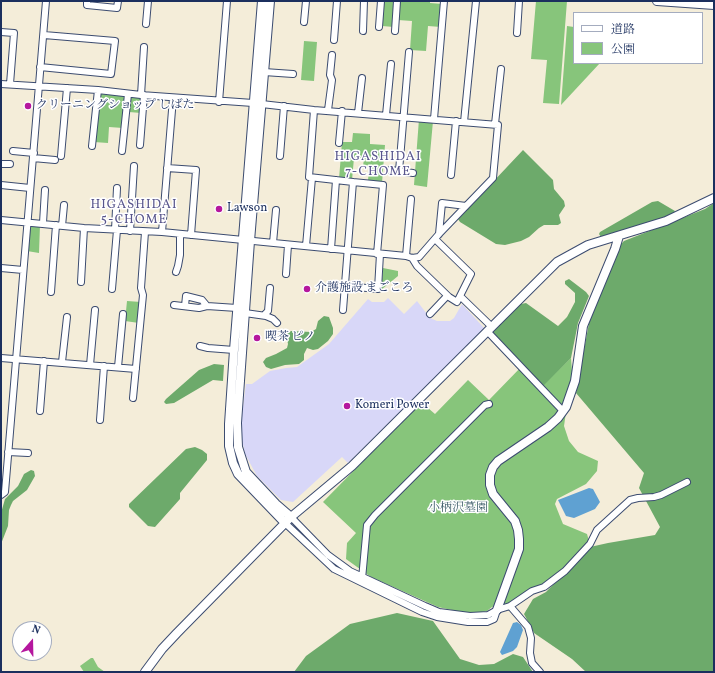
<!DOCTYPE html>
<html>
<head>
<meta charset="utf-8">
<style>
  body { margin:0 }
  #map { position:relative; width:715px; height:673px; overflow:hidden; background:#f4edd9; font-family:Vollkorn,"Noto Serif JP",serif }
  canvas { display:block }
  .frame { position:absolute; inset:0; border:2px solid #1b2f5e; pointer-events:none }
  .legend { position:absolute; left:573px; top:12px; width:130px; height:52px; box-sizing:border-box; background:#fff; border:1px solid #a4acbf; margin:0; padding:5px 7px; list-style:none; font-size:12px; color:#1b2f5e }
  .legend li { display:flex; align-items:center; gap:8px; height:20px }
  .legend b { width:20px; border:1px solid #a4acbf }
  .north { position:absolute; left:12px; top:621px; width:40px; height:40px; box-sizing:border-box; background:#fff; border:1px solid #a4acbf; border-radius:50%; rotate:20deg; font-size:11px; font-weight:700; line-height:16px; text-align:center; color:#1b2f5e }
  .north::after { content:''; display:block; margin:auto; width:14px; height:18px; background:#b5179e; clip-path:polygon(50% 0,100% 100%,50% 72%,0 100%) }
</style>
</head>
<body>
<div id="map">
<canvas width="715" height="673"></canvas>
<div class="frame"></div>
<ul class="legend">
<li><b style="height:5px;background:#fff"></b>道路</li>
<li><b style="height:11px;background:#87c57b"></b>公園</li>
</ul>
<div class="north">N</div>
</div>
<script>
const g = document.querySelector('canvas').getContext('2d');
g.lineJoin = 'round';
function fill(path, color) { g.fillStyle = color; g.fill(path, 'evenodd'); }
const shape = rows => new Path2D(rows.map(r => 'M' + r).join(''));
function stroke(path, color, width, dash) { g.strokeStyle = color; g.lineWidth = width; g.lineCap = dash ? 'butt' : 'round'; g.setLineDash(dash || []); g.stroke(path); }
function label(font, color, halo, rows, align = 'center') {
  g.font = font + ' Vollkorn,"Noto Serif JP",serif'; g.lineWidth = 3; g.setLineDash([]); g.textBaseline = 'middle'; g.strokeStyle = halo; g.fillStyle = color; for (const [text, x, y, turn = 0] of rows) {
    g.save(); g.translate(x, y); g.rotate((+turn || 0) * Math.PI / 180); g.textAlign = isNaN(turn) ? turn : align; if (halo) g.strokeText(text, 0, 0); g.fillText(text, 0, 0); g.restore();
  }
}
fill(shape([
  [388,298,404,314,417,301,430,318,437,321,450,321,454,318,462,304,484,328,348,463,342,457,293,502,281,500,257,476,245,454,241,435,241,422,246,384,252,384,270,371,286,368,297,367,329,344,368,299,372,302,384,302]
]), '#d8d7f8');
fill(shape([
  [383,1,396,1,394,27,382,26],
  [400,1,430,1,430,3,443,4,441,27,428,26,426,51,410,50,412,21,398,20],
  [536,1,567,1,559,104,543,103,547,60,531,59],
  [567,26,574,27,574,63,600,63,561,105],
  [304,41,317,42,314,81,301,80],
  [101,94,123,95,126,99,123,128,109,127,108,143,94,142],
  [132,96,142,97,141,113,129,112,130,97],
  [419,119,433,121,427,187,414,185],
  [353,133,370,134,370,144,385,145,382,183,368,181,369,167,363,167,364,158,354,158,352,180,339,179,342,142,352,142],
  [32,225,40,225,39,253,27,251,29,227,31,227],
  [383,268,398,271,398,276,381,290],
  [127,301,141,302,139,323,125,321],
  [571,358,572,371,564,426,569,441,578,452,598,461,597,471,586,484,557,499,555,504,563,524,587,534,589,541,547,588,509,603,492,607,487,611,470,614,438,607,371,577,346,559,347,543,356,533,323,502,421,402,435,414,468,380,489,400,523,365,543,385],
  [91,658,93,658,98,667,105,672,84,672,80,666]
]), '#87c57b');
fill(shape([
  [523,150,553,180,554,189,564,201,565,206,559,215,561,223,558,225,544,225,539,228,529,237,521,241,505,245,496,244,460,222,458,219],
  [658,201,675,211,674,214,671,217,610,235,601,237,599,234,600,232,652,202],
  [714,203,714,672,586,672,572,659,534,633,524,614,533,599,546,592,590,547,608,543,655,535,660,527,639,488,644,473,576,393,589,323,618,247,624,241,705,209],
  [569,279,586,292,589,296,578,323,571,358,543,386,492,332,521,304,526,303,558,326,567,317,575,302,575,293,565,284,565,281],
  [324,316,329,317,333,328,333,334,328,341,318,349,313,350,307,348,304,354,304,360,299,364,285,365,271,369,266,367,263,362,266,358,276,354,287,348,288,344,287,339,287,334,291,331,311,332,316,329,318,321],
  [214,364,224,365,223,381,213,380,174,403,166,404,164,402,166,399,199,370],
  [195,447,202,450,207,454,207,460,180,493,180,499,155,527,148,526,129,507,129,504,186,449],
  [31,470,34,471,35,476,27,490,13,501,11,505,9,510,8,526,1,544,1,513,5,499,18,486,24,474],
  [397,613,433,621,460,659,479,665,494,664,513,654,523,657,533,672,294,672,306,656,350,624]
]), '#6daa6b');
fill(shape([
  [589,488,593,489,600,502,595,509,574,518,566,516,558,500],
  [517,622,521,625,523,630,517,647,513,651,502,655,500,652,513,623]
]), '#5fa1d2');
const minor = shape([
  [87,1,87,5,117,8,118,1],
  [304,22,306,1],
  [146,24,148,1],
  [379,27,381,1],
  [363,31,364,1],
  [395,31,397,1],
  [1,32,14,33,10,84],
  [517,33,519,1],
  [334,40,337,1],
  [40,67,111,74,115,41,44,35],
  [264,72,293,74],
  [1,84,98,90,141,95,253,103,314,110,498,125,493,178,439,234,419,257,412,258,406,256,162,232,84,228,1,220],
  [141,95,144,47],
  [219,102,227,1],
  [314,110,309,177,353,182,343,310],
  [328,110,332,80,330,75,332,55],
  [358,113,362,78],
  [386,115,391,64],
  [434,119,444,1],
  [464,122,476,1],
  [495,124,501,69],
  [339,143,342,111],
  [140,145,144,95],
  [92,146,98,90],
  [13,151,34,153],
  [122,151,128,94],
  [61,156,67,88],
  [280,156,284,106],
  [33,158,55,160],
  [1,164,10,164],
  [167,168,196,170,191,235],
  [390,170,413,173],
  [399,171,409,52],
  [451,175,456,121],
  [353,182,383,185,377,254],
  [1,185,30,188],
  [43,223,45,190],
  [62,226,64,205],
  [115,230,117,188],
  [130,231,134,166],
  [162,232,173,98],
  [439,234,442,203,466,206],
  [435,239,471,274,460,296],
  [273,243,276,210],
  [306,246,312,178],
  [331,249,336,180],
  [406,256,411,199],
  [412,258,417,266,449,297,457,302,460,296,492,327],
  [1,268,23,270],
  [176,272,178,266,180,255,180,234],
  [286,274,288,245],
  [81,282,84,228],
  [345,286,378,289,380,254],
  [112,289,117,230],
  [51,292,56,225],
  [174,305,199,308,207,306,237,308],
  [185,306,186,296,202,300,207,306],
  [245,313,266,316,273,319,277,323],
  [430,314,447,296],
  [264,315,268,311,270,288],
  [487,331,563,411],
  [200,346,208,348,234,350],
  [1,358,136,369],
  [62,362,67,317],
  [90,365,95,310],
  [118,367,123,314],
  [133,398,143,295,141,288,145,232],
  [40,411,44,361],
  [100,420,104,366],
  [8,452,28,453],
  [1,495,5,492,46,1],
  [291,517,328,555,350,571,425,606,439,612,470,616,488,615,497,610,510,606,532,591,544,587,565,571,590,544,597,530,630,500,638,498,654,497,661,495,687,482],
  [285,523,334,569,422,612,437,617,468,622,487,622,494,619,497,610],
  [362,579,367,525,375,515,485,405,489,404],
  [510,606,528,627,531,638,530,653,532,663,540,672]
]);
const tertiary = shape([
  [262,1,234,350,229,424,229,446,233,463,238,474,285,523],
  [270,1,250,241,237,423,238,447,246,472,276,504,291,517],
  [657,1,714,5],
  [497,610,519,549,519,539,518,530,515,521,493,494,490,485,490,475,493,467,498,461,548,427,558,418,566,407,575,381,583,326,615,249,619,236],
  [145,672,162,649,177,633,291,517,352,466,557,262,588,245,666,221,714,198]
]);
stroke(minor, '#3c4c70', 8);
stroke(tertiary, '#3c4c70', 10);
stroke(minor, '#fff', 6);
stroke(tertiary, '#fff', 8);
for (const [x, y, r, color] of [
  [28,106,4,"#b5179e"],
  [219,209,4,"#b5179e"],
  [307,289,4,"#b5179e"],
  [257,338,4,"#b5179e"],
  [347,406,4,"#b5179e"]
]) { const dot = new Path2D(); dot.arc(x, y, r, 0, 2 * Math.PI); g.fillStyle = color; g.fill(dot); stroke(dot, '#fff', 1.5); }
label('12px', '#1b2f5e', '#fff', [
  ["クリーニングショップ しばた",36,106],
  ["Lawson",227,209],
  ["介護施設 まごころ",315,289],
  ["喫茶 ピノ",265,338],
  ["Komeri Power",355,406]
], 'left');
label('12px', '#3b5c67', '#fff', [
  ["小柄沢墓園",458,509]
]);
g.letterSpacing = '1px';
label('13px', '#58558c', '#fff', [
  ["HIGASHIDAI",378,158],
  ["7-CHOME",378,173],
  ["HIGASHIDAI",134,206],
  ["5-CHOME",134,221]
]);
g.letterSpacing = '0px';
</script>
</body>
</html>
